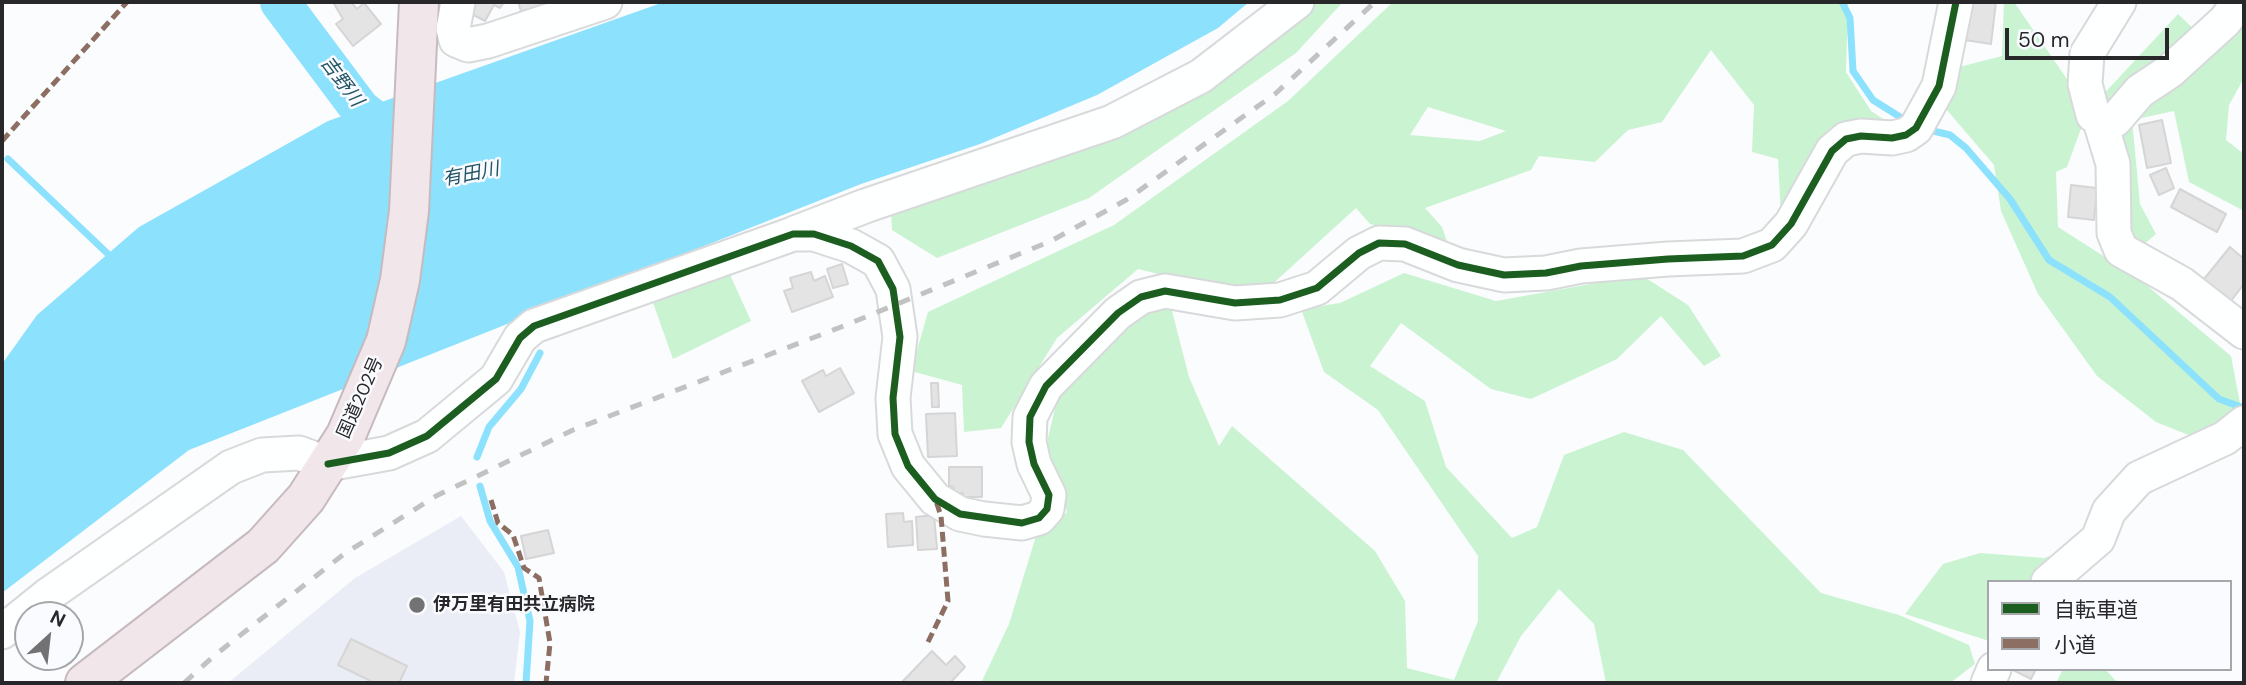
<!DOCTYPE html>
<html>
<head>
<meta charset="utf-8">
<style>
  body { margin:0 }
  #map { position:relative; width:2246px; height:685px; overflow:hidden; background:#fbfcfe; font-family:"DM Sans","Noto Sans JP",sans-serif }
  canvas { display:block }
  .frame { position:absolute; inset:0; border:4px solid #28282b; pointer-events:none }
  .legend { position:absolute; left:1987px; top:580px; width:245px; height:91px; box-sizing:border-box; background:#fafbff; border:2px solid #a6a7aa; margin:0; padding:9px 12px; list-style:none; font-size:21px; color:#28282b }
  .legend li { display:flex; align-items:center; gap:14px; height:35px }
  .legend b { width:35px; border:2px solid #a6a7aa }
  .north { position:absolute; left:14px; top:601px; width:70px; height:70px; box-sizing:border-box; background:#fafbff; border:2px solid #a6a7aa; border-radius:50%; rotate:27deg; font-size:19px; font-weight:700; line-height:28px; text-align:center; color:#28282b }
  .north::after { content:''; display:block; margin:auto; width:24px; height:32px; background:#727275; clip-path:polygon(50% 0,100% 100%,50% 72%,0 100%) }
  .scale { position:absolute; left:2005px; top:28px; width:164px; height:32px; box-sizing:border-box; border:4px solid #28282b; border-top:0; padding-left:9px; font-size:21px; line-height:24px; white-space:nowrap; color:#28282b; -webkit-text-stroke:5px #fafbff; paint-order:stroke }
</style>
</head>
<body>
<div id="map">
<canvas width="2246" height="685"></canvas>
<div class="frame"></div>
<ul class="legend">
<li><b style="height:9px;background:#1b5e20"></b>自転車道</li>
<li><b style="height:9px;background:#8d6e63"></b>小道</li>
</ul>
<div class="north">N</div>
<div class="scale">50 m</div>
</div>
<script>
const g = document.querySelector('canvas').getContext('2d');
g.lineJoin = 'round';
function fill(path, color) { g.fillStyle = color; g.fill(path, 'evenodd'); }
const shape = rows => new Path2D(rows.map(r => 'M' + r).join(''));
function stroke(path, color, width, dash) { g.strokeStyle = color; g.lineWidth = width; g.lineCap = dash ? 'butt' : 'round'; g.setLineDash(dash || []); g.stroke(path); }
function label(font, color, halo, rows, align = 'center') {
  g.font = font + ' "DM Sans","Noto Sans JP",sans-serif'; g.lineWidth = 5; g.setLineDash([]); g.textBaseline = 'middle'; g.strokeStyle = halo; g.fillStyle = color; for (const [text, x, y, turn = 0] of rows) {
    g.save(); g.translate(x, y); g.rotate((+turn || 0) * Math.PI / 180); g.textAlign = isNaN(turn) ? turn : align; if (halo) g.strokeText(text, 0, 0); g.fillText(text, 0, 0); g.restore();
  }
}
fill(shape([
  [461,516,504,572,520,632,514,683,228,683,355,578]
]), '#eaedf5');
fill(shape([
  [1311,2,1343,2,1296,53,1089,198,937,258,892,230,891,212,1109,133],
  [1393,2,1848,2,1846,72,1871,111,1891,124,1851,121,1781,218,1778,159,1752,152,1754,105,1711,50,1662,122,1628,130,1595,162,1539,156,1531,170,1425,208,1442,227,1448,244,1370,224,1356,208,1267,289,1228,291,1138,269,1057,338,1001,428,964,432,962,385,911,371,928,312,1114,225,1288,101],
  [1428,107,1506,131,1480,141,1410,135],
  [2004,2,2014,2,2067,79,2083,123,2067,167,2056,172,2058,227,2138,278,2231,356,2242,414,2196,438,2156,422,2097,376,2038,294,2001,211,1994,165,1946,109,1959,67,2002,56],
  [2244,13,2244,78,2229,105,2226,140,2244,154,2244,211,2189,182,2174,111,2132,120,2140,204,2156,234,2141,247,2117,213,2100,98,2178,14,2199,34],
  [727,268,751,321,673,359,651,297],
  [1404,273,1496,301,1641,275,1688,305,1721,356,1704,366,1661,316,1617,359,1531,399,1491,389,1401,323,1370,366,1425,401,1446,467,1512,538,1537,527,1564,455,1624,432,1683,450,1821,593,1899,615,1969,645,1975,664,1950,683,1606,683,1594,624,1559,589,1521,636,1496,683,981,683,1009,624,1036,536,1067,512,1047,442,1058,396,1118,328,1170,303,1189,377,1219,446,1232,426,1375,551,1405,601,1407,668,1454,680,1478,621,1478,556,1378,410,1324,372,1301,309,1340,303],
  [2066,551,2032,582,1989,582,1989,641,1905,614,1943,564,1980,553,2044,558],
  [2063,669,2105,669,2118,683,2056,683]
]), '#caf3d2');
fill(shape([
  [664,2,1249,2,1218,28,1097,95,980,144,861,184,189,450,2,593,2,364,37,315,139,227,328,121]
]), '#8ce1fd');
stroke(shape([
  [1842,2,1850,18,1853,71,1873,100,1908,122],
  [1925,129,1950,135,1966,148,2010,199,2049,260,2110,297,2219,399,2244,408],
  [8,159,108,254],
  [477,457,489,427,521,389,540,353],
  [480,486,490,521,518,567,530,621,526,683]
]), '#8ce1fd', 7);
stroke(shape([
  [280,2,360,109,403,143]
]), '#8ce1fd', 40);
const building = shape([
  [333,2,351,2,357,9,364,3,381,24,353,46,336,24,343,19,333,2],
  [467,2,504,2,500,8,494,5,485,21,470,13,467,2],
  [518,2,554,2,535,17,533,8,521,11,518,2],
  [1970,2,1996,2,1991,44,1965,40,1970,2],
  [2162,120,2171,163,2147,168,2139,125,2162,120],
  [2166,168,2174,188,2159,195,2150,175,2166,168],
  [2071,185,2097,188,2094,220,2068,217,2071,185],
  [2180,189,2226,214,2217,232,2171,207,2180,189],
  [2230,247,2244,259,2244,284,2231,301,2204,279,2230,247],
  [842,264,848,284,833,288,827,269,842,264],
  [811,272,814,281,825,276,833,297,792,312,784,291,793,288,790,278,811,272],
  [840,368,854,393,819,412,802,381,823,370,826,376,840,368],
  [931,383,938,383,939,407,932,407,931,383],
  [955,413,957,456,928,457,926,414,955,413],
  [949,467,982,467,982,497,963,497,963,493,954,493,954,487,949,486,949,467],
  [903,513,904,522,912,521,913,545,888,547,886,514,903,513],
  [934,515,937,549,918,550,916,517,934,515],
  [548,530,554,553,526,559,521,536,548,530],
  [70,618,81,632,70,640,70,618],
  [351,639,407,666,399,683,375,683,338,665,351,639],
  [932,651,946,665,955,656,965,667,950,683,901,683,932,651],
  [2011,669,2036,669,2031,679,2011,669]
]);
fill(building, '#e5e4e5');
stroke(building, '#d6d5d5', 2);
const minor = shape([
  [458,2,453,29,456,40,468,45,488,41,605,2],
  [2119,2,2087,54,2085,84,2093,115,2109,123,2115,120,2140,91,2170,71,2225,21,2239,2],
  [2100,121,2113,164,2114,233,2121,250,2182,284,2244,332],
  [795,233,865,206,1112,122,1201,76,1297,2],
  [2048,582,2098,539,2109,511,2139,478,2225,438,2244,423],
  [2,632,48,595,231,467,262,455,299,453,328,464,389,453,427,436,496,379,520,338,534,326,793,234,814,234,851,246,878,261,893,289,900,337,893,398,895,434,908,466,935,499,960,514,984,519,1022,523,1039,518,1047,509,1049,495,1034,464,1029,442,1030,417,1046,386,1118,313,1141,297,1165,291,1235,303,1280,300,1317,288,1359,253,1379,243,1405,244,1458,265,1504,275,1546,273,1581,266,1668,259,1743,256,1772,245,1791,224,1832,151,1846,139,1861,136,1892,138,1906,135,1916,128,1939,86,1956,2],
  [1988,683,1994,669]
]);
const highway = shape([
  [85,683,263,546,306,498,346,435,386,341,400,280,409,211,419,2]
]);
stroke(minor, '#d8d9db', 37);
stroke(highway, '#c6babe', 42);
stroke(minor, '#feffff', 33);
stroke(highway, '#f1e6e9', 38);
stroke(shape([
  [184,683,215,655,344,554,436,496,573,430,841,327,1051,241,1126,200,1275,94,1375,2]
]), '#c2c2c2', 5, [12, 12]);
stroke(shape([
  [2,141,127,2],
  [491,500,498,523,513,535,524,568,539,578,550,643,546,683],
  [928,642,948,601,941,516,936,501]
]), '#8d6e63', 5, [10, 5]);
stroke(shape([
  [328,464,389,453,427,436,496,379,520,338,534,326,793,234,814,234,851,246,878,261,893,289,900,337,893,398,895,434,908,466,935,499,960,514,1022,523,1039,518,1047,509,1049,495,1034,464,1029,442,1030,417,1046,386,1118,313,1141,297,1165,291,1235,303,1280,300,1317,288,1359,253,1379,243,1405,244,1458,265,1504,275,1546,273,1581,266,1668,259,1743,256,1772,245,1791,224,1832,151,1846,139,1861,136,1892,138,1906,135,1916,128,1939,86,1956,2]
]), '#1b5e20', 7);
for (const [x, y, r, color] of [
  [417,605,9,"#727275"]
]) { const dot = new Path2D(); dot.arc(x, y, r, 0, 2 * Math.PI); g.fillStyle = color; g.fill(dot); stroke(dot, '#fafbff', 2.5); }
label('18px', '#28282b', '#fafbff', [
  ["国道202号",361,398,-66]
]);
label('bold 18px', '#28282b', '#fafbff', [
  ["伊万里有田共立病院",433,605]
], 'left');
label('italic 19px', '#235565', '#fafbff', [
  ["吉野川",341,82,53],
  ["有田川",471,175,-11]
]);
</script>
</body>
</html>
